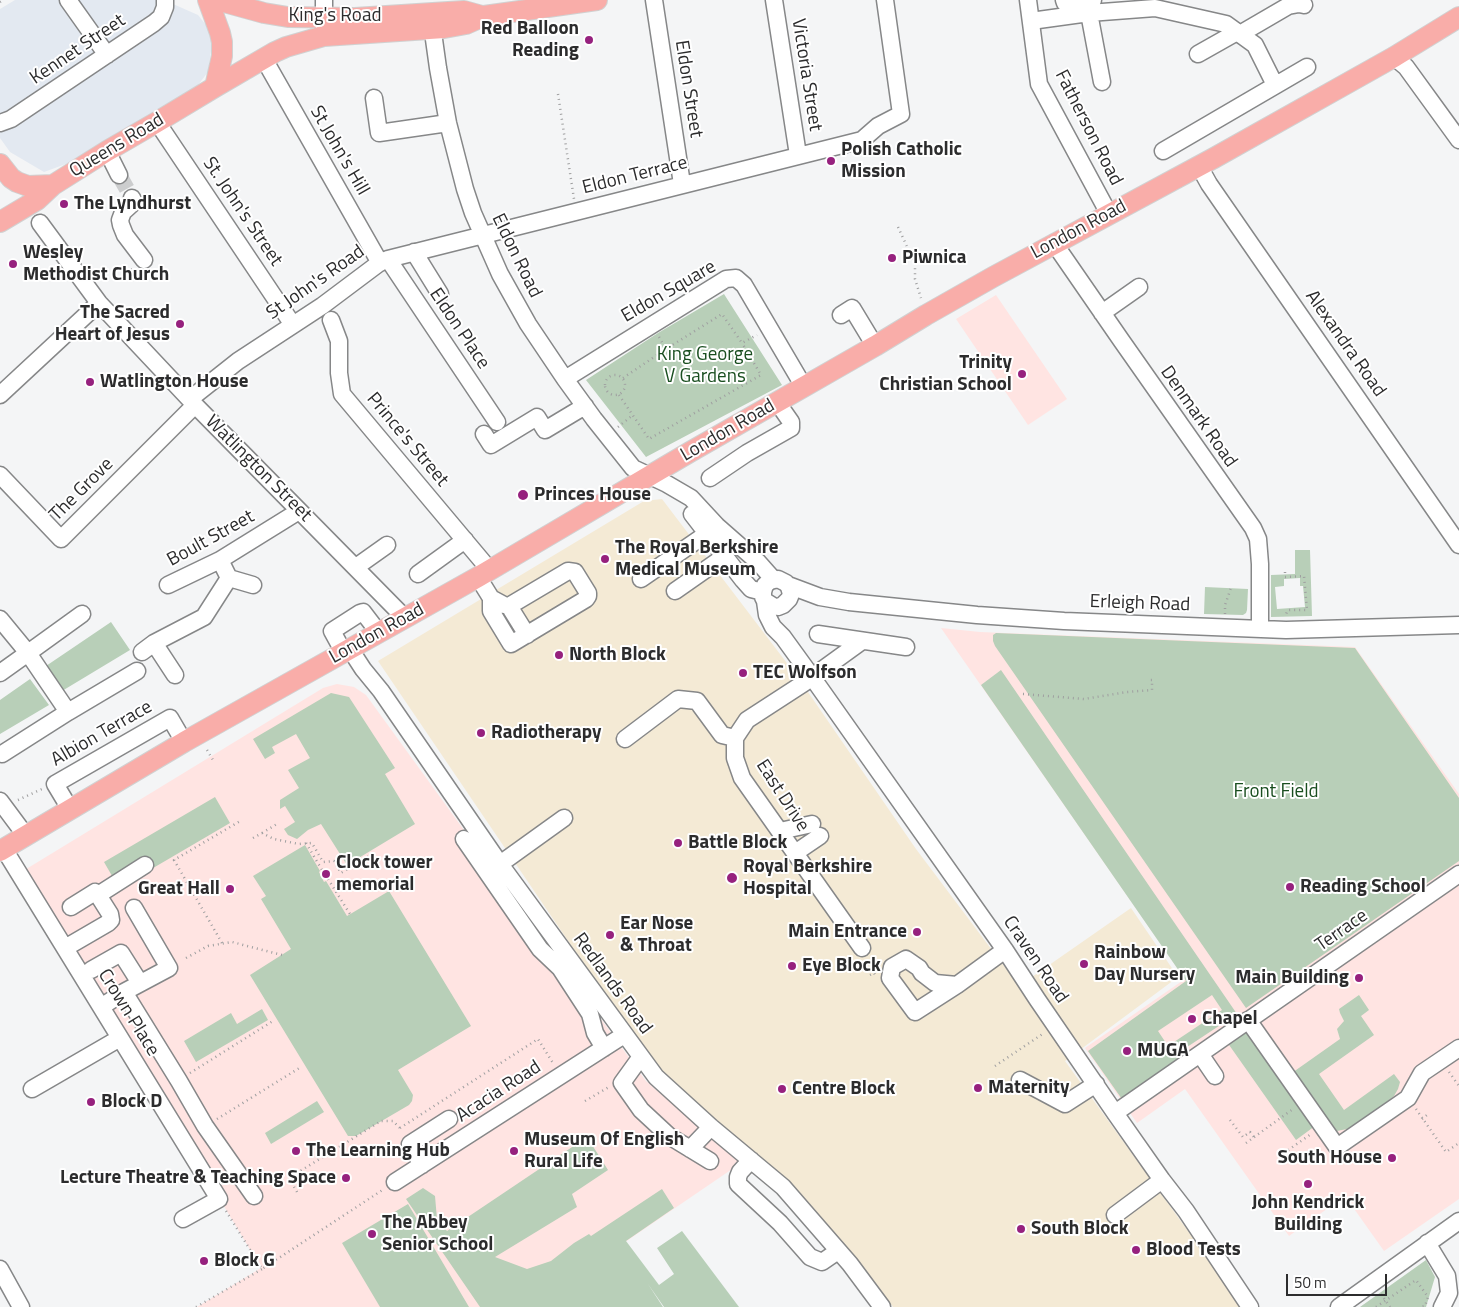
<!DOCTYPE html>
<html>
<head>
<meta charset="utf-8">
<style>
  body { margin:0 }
  #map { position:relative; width:1459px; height:1307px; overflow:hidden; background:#f4f5f6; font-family:"Titillium Web",sans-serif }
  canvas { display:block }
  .scale { position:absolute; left:1286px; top:1274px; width:101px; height:22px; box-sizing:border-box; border:2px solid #2c2c2d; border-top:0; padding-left:6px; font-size:15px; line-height:18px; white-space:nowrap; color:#2c2c2d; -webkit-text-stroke:4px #fff; paint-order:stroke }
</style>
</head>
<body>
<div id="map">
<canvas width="1459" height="1307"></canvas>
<div class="scale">50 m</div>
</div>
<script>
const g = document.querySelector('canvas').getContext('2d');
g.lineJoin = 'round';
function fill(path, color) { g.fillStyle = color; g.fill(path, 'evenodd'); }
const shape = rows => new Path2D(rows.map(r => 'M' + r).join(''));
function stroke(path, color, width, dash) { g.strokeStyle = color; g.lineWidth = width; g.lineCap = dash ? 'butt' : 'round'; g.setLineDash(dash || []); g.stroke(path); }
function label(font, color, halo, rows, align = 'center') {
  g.font = font + ' "Titillium Web",sans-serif'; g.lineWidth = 4; g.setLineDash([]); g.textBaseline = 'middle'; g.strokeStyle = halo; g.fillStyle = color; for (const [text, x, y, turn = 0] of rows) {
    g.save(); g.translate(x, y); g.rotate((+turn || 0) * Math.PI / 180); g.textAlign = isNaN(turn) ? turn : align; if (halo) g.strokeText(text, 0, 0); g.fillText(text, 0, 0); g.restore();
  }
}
fill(shape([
  [15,0,164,0,198,15,206,25,211,38,211,51,208,72,195,89,74,161,44,172,10,152,0,138,0,9]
]), '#e3e9f1');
fill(shape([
  [996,295,1067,399,1028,425,956,319],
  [941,628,980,632,1355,647,1459,794,1459,1199,1384,1251,1345,1196,1289,1236,1185,1089,1137,1123,1085,1048,1185,979],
  [337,684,354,687,366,695,646,1081,741,1163,530,1307,197,1307,261,1268,23,871,323,688]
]), '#ffe4e2');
fill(shape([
  [662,499,799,679,916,849,1019,986,1131,908,1178,977,1065,1061,1243,1307,893,1307,855,1258,657,1072,378,661,644,501]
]), '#f4ead5');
fill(shape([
  [724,294,782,385,646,457,586,380,658,333],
  [1295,550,1310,550,1312,616,1271,617,1271,575,1295,574],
  [1300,578,1300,586,1303,586,1305,607,1277,609,1275,587,1284,586,1284,579],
  [1205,587,1248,589,1247,610,1246,613,1243,615,1204,614],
  [111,622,130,650,62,691,46,666],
  [996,633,1355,648,1459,798,1459,861,1246,1008,995,646,993,641,993,635],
  [1001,670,1237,1014,1175,1055,1180,1063,1124,1102,1088,1051,1186,981,981,685],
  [1212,995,1222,1010,1168,1046,1158,1031],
  [30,679,49,705,0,734,0,700],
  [331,693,349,697,395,768,385,774,415,824,347,865,321,824,308,830,297,839,288,835,284,829,295,822,285,806,280,809,280,800,299,788,288,770,310,758,296,734,272,747,275,753,265,759,253,739],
  [215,797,230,823,119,888,104,862],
  [305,845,320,871,319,872,324,882,326,881,347,916,389,891,471,1026,398,1070,413,1095,412,1101,409,1105,356,1136,348,1136,250,975,291,949,261,899,266,896,253,876],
  [1359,995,1369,1010,1361,1016,1374,1035,1319,1074,1344,1110,1394,1074,1400,1082,1398,1089,1394,1096,1369,1117,1347,1129,1337,1131,1328,1130,1289,1075,1340,1039,1337,1029,1344,1021,1340,1013,1339,1009],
  [262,1009,268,1020,196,1062,184,1041,231,1013,237,1024],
  [1246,1029,1315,1126,1296,1140,1227,1042],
  [317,1101,324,1112,271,1144,265,1133],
  [587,1137,608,1170,572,1194,577,1207,495,1257,527,1269,551,1261,574,1243,589,1234,591,1236,662,1189,674,1208,626,1241,659,1285,674,1274,657,1248,682,1231,739,1307,664,1307,648,1284,663,1307,480,1307,406,1199,423,1188,435,1196,437,1219,447,1231],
  [408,1204,469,1307,380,1307,342,1243],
  [1426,1260,1435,1277,1426,1307,1360,1307]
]), '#b8cfb8');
stroke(shape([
  [119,175,132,198]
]), '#cccdce', 16, [16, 8]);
const minor = shape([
  [68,0,107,55],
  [654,0,682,184],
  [774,0,798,155],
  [1028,0,1039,84,1109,214],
  [1064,0,1065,3,1093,0],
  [1089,13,1102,82],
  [431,18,438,68,448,123,465,189,473,213,500,274,528,324,565,379,594,419,633,468,667,484,691,498,717,526,758,562,774,580],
  [1031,21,1089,13,1155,8,1226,24,1255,45,1275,85],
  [324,29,324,0],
  [1240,34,1288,6,1299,4,1304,5],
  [1198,54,1237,32],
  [1394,57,1406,67,1459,140],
  [264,59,380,263],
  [374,98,379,133,448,123],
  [157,122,293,325],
  [0,123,11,119,154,23,161,17,165,7,165,0],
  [107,151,119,175],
  [1163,151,1307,67],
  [1199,166,1209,184,1459,545],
  [132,198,134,202,123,212,120,220,121,225,125,235,144,260],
  [40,223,99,303,195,405,405,618],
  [1054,243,1121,340,1253,528,1258,539,1260,564,1260,629],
  [414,252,440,294],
  [388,259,497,422],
  [1102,313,1139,287],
  [841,315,852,308,875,346],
  [331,320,339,341,339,373,342,394,483,562,489,571],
  [565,379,726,279,736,278,744,285,804,387],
  [0,395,99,303],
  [190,399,238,361,322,306,382,261,388,259,862,140,878,126,901,114,885,0],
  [484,434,491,445,537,417,545,430,585,406],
  [0,475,61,539,195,405],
  [710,478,747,453,791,428,791,422,777,402],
  [692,514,743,580,751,589,763,592],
  [356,567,387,545],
  [418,574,465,540],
  [478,577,491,598,504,605,509,606,527,635],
  [229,578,253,585],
  [641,579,715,528],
  [168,585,220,560,299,511],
  [788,585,820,597,849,602,977,615,1064,621,1286,630,1459,625],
  [675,591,725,556],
  [491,598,491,611,511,644,586,599,588,596,588,593,575,572,568,571,509,606],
  [765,601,773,606,778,607,783,605,789,599,791,594,789,587,786,583,778,579,770,581,765,585,763,592,763,597,765,601,767,615,773,627,783,637,812,677,1005,950,1037,999,1115,1113,1162,1180,1186,1211,1250,1307],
  [82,614,28,653,68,712,137,671],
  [0,619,28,653,0,673],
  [818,634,906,647],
  [154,643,175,675],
  [350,649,363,669,381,691,500,864,656,1077,711,1127,783,1187,850,1264,882,1307],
  [142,652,154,643,204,617,229,578,220,560],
  [344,653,332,631,360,613,363,612,379,633],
  [625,739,678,699,697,701,722,735,735,738],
  [2,754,68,712],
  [0,801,26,836],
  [70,809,55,784,170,718,184,742],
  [780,831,812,824],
  [464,839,540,949,560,968,590,1014,595,1033,604,1048],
  [4,849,219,1199,183,1219],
  [795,853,820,836],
  [500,864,564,818],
  [71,907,95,892,98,895],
  [65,948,108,923,111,920,110,914,98,895,145,865],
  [862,948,742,778,735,758,735,738,747,720,804,683,862,641],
  [91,970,121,953,140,983],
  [957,985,935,983,922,973,919,968,906,959,892,967,890,978,915,1012,957,985,1005,950],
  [124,992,169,968,134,908],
  [101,1007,124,992,179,1081,205,1126,254,1196],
  [1248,1020,1337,1147,1408,1098,1422,1073,1459,1048],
  [1200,1054,1215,1076],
  [640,1058,622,1083,641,1110,669,1136,710,1161],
  [1020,1080,1065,1104,1096,1084],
  [32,1089,120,1038],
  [1115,1113,1459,874],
  [690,1149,711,1127],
  [751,1160,740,1172,738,1177,738,1184,780,1223,810,1257,822,1262,838,1251],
  [422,1165,410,1144,449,1119],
  [395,1182,624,1035],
  [1115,1215,1162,1180],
  [1427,1243,1447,1276,1449,1293,1442,1307],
  [0,1269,21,1307],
  [1339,1307,1459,1221]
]);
const major = shape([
  [208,0,220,33,222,42,222,56,215,87],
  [217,0,264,13,288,17,355,18,464,11,482,16],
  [0,164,11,178,17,182,28,186,53,185],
  [0,222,37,200,53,185,107,151,157,122,215,87,275,52,286,47,324,36,444,28,466,24,484,16,597,0],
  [0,851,184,742,478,577,690,452,875,346,926,315,993,277,1214,158,1394,57,1459,17]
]);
stroke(minor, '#868788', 19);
stroke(major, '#d1d1d1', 22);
stroke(shape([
  [0,2,3,0],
  [558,94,574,199],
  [898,227,915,264,915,279,921,298],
  [119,278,132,269],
  [659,337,666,349],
  '605 385a10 10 0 1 1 20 0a10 10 0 1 1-20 0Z',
  [623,378,666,349,722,314,742,343,757,335],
  [619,395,649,439,761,375,742,343],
  [618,427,633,415],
  [1285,572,1285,577,1304,576,1307,610,1288,610,1285,616],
  [1225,614,1225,605,1231,588],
  [1023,694,1084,699,1127,692,1152,690,1152,680,1147,680],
  [207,750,213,760],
  [18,800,42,789],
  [262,833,277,824],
  [253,838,262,833,274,839,299,844,312,843,323,862,334,861,341,873,369,856,373,859],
  [306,843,322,870],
  [328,879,350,914],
  [222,943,174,860,242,820],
  [186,958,208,946,232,942,282,955],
  [870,975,874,973,876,976],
  [995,1066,1044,1033],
  [1449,1072,1459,1086],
  [190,1073,273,1021],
  [585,1101,609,1087],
  [1416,1109,1446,1152,1459,1143],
  [217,1119,301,1067],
  [1422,1119,1427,1115],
  [1230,1120,1243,1137,1250,1132,1254,1137],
  [400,1128,538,1039,553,1063],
  [1246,1143,1293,1109],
  [1284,1153,1311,1134],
  [297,1192,289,1178,381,1121,393,1121,400,1128],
  [226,1211,262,1269,384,1189],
  [1381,1294,1390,1307],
  [196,1307,262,1269],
  [1376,1307,1416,1280,1428,1297,1425,1306,1420,1307]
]), '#9f9fa0', 2.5, [1, 4]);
stroke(minor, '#fff', 16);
stroke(major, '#f9ada9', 20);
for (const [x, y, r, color] of [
  [589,40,5,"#96217e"],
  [831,161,5,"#96217e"],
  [64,204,5,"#96217e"],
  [892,258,5,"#96217e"],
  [13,264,5,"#96217e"],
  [180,324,5,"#96217e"],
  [1022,374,5,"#96217e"],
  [90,382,5,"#96217e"],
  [523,495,6,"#96217e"],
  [605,559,5,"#96217e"],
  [559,655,5,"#96217e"],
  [743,673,5,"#96217e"],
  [481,733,5,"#96217e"],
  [678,843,5,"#96217e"],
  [326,874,5,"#96217e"],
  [732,878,6,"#96217e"],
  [1290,887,5,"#96217e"],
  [230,889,5,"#96217e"],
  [917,932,5,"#96217e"],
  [610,935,5,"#96217e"],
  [1084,964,5,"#96217e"],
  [792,966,5,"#96217e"],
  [1359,978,5,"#96217e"],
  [1192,1019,5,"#96217e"],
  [1127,1051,5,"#96217e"],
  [978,1088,5,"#96217e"],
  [782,1089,5,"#96217e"],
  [91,1102,5,"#96217e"],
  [296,1151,5,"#96217e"],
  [514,1151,5,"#96217e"],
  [1392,1158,5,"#96217e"],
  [346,1178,5,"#96217e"],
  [1308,1184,5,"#96217e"],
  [1021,1229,5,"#96217e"],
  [372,1234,5,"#96217e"],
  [1136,1250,5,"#96217e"],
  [204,1261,5,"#96217e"]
]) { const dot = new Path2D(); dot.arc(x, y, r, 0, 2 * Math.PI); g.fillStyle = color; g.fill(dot); stroke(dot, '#fff', 2); }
label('19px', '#2c2c2d', '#fff', [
  ["King's Road",335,16],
  ["Kennet Street",78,50,-34],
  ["Victoria Street",806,75,81],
  ["Eldon Street",688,89,81],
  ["Fatherson Road",1088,128,63],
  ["Queens Road",117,146,-31],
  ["St John's Hill",339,151,60],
  ["Eldon Terrace",635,176,-14],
  ["St. John's Street",242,212,56],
  ["London Road",1079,230,-28],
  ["Eldon Road",516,256,64],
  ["St John's Road",316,283,-35],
  ["Eldon Square",669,292,-30],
  ["Eldon Place",459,329,56],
  ["Alexandra Road",1345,344,55],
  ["Denmark Road",1198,417,55],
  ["London Road",728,431,-30],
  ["Prince's Street",407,440,50],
  ["Watlington Street",258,469,45],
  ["The Grove",82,490,-45],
  ["Boult Street",211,539,-29],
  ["Erleigh Road",1140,604,2],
  ["London Road",377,634,-29],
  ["Albion Terrace",102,734,-30],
  ["East Drive",782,796,57],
  ["Terrace",1342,931,-35],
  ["Craven Road",1035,960,56],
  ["Redlands Road",612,984,54],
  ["Crown Place",128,1013,58],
  ["Acacia Road",499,1092,-33]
]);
label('bold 19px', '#2c2c2d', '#fff', [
  ["Red Balloon",579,29,"right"],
  ["Reading",579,51,"right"],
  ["Polish Catholic",841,150],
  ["Mission",841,172],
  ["The Lyndhurst",74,204],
  ["Wesley",23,253],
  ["Methodist Church",23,275],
  ["Piwnica",902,258],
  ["The Sacred",170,313,"right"],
  ["Heart of Jesus",170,335,"right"],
  ["Trinity",1012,363,"right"],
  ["Christian School",1012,385,"right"],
  ["Watlington House",100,382],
  ["Princes House",534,495],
  ["The Royal Berkshire",615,548],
  ["Medical Museum",615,570],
  ["North Block",569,655],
  ["TEC Wolfson",753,673],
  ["Radiotherapy",491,733],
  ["Battle Block",688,843],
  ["Clock tower",336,863],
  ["memorial",336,885],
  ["Royal Berkshire",743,867],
  ["Hospital",743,889],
  ["Reading School",1300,887],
  ["Great Hall",220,889,"right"],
  ["Ear Nose",620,924],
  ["& Throat",620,946],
  ["Main Entrance",907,932,"right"],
  ["Rainbow",1094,953],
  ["Day Nursery",1094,975],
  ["Eye Block",802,966],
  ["Main Building",1349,978,"right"],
  ["Chapel",1202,1019],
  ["MUGA",1137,1051],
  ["Maternity",988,1088],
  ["Centre Block",792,1089],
  ["Block D",101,1102],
  ["Museum Of English",524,1140],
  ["Rural Life",524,1162],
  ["The Learning Hub",306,1151],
  ["South House",1382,1158,"right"],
  ["Lecture Theatre & Teaching Space",336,1178,"right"],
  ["John Kendrick",1308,1203,"center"],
  ["Building",1308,1225,"center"],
  ["The Abbey",382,1223],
  ["Senior School",382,1245],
  ["South Block",1031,1229],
  ["Blood Tests",1146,1250],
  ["Block G",214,1261]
], 'left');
label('19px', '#194e1f', '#fff', [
  ["King George",705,355],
  ["V Gardens",705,377],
  ["Front Field",1276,792]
]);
</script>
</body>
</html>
